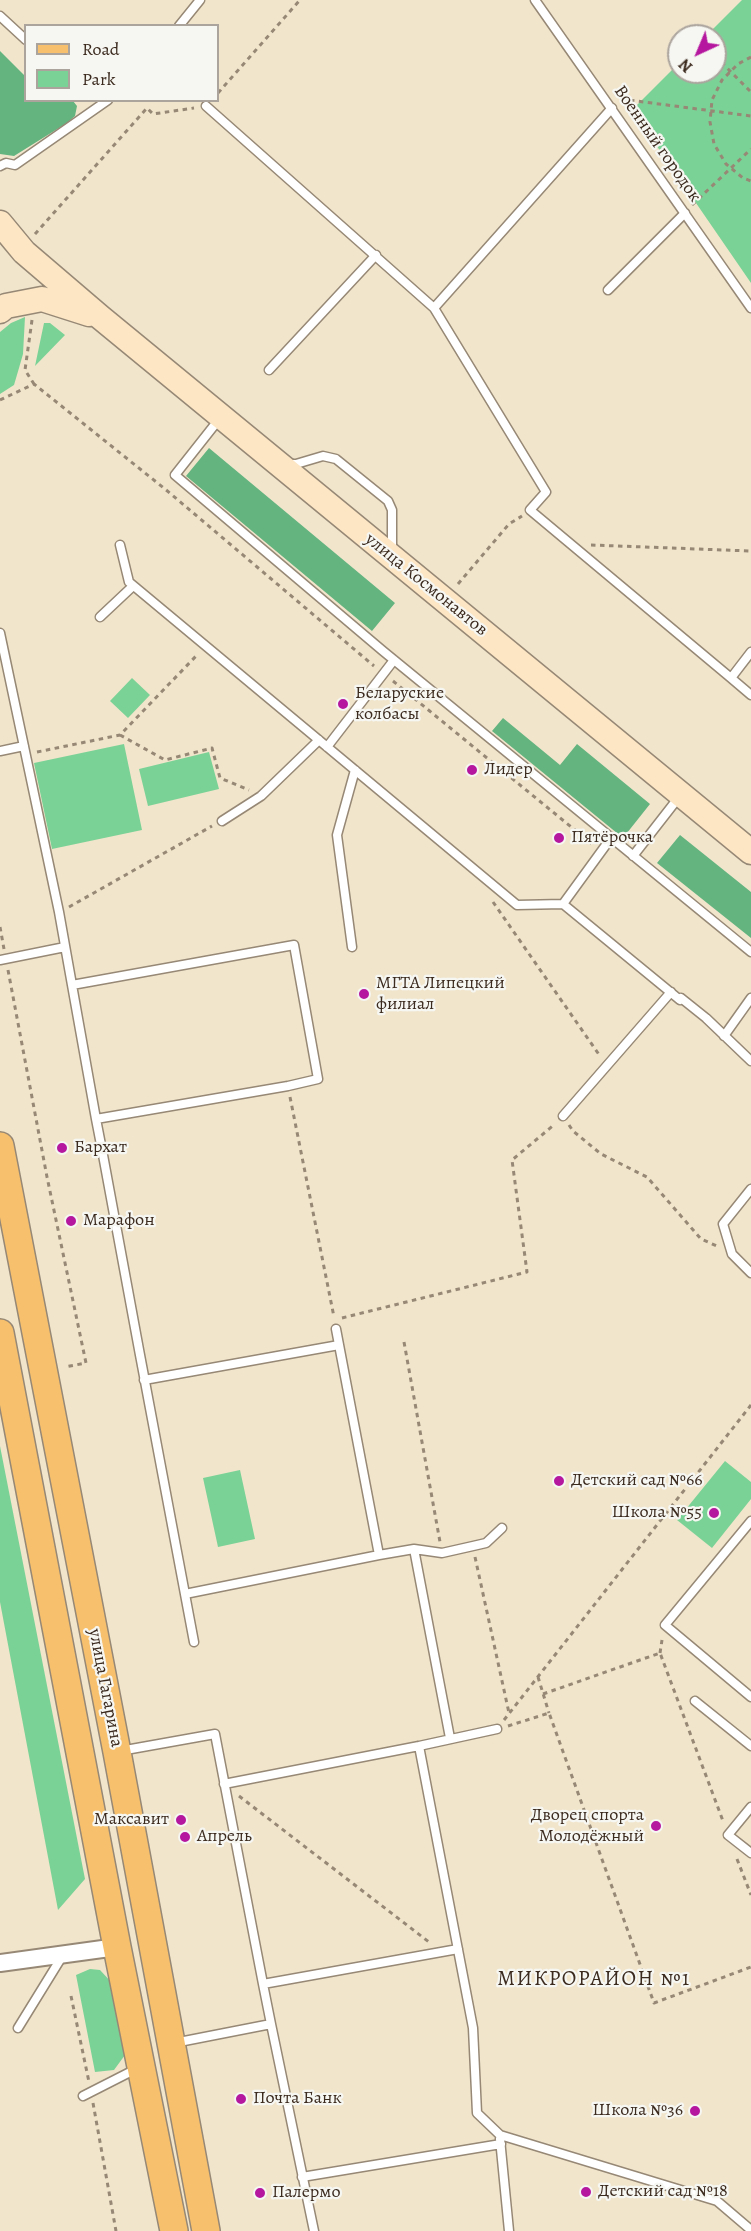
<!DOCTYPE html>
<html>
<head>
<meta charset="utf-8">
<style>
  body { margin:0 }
  #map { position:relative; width:751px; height:2231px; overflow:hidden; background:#f1e5cc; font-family:Alegreya,serif }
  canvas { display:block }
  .legend { position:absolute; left:24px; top:24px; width:195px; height:78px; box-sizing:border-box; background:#f6f6f2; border:2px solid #aba49d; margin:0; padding:8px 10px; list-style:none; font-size:18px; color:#3b2a1e }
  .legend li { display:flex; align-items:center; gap:12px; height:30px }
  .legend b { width:30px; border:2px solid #aba49d }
  .north { position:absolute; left:667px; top:24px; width:60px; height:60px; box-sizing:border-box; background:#f6f6f2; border:2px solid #aba49d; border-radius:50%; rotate:224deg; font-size:16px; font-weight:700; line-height:24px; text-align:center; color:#3b2a1e }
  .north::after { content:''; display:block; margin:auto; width:21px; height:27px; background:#b5179e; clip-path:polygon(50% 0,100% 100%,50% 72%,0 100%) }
</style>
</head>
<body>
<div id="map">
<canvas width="751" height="2231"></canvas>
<ul class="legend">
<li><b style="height:8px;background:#f7c06c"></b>Road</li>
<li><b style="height:16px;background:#7bd297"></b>Park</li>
</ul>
<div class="north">N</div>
</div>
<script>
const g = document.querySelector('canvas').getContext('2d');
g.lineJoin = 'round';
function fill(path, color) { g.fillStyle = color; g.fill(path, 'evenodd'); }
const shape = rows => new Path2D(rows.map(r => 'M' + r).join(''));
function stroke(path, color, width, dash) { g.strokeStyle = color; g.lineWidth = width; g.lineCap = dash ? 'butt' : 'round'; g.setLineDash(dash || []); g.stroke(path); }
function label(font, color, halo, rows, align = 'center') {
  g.font = font + ' Alegreya,serif'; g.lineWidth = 4.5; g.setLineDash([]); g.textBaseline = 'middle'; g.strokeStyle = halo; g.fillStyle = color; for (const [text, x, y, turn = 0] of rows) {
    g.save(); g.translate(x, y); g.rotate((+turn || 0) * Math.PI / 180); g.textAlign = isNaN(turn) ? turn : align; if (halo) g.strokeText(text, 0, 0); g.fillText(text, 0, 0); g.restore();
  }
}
fill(shape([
  [742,0,751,0,751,283,632,110,679,63,679,72,715,72,715,36,706,36],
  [25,317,23,354,19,368,14,385,0,394,0,332,11,323],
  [44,323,50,323,65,335,35,366],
  [132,678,150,695,128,718,110,701],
  [124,744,142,830,52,849,34,763],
  [209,752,219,789,148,806,139,769],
  [0,1446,85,1879,58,1910,0,1602],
  [725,1461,751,1482,751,1499,712,1548,677,1520],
  [240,1470,255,1539,218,1547,203,1478],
  [90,1969,100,1970,113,1984,125,2055,114,2070,95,2072,76,1975]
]), '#7bd297');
fill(shape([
  [0,51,25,76,26,100,73,101,77,106,75,116,67,123,14,156,0,154],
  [209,448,395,603,372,631,186,476],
  [503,718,560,765,577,744,650,804,623,838,492,731],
  [680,835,751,892,751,938,657,863]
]), '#64b480');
const service = shape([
  [535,0,751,308],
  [0,16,26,40],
  [179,26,200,0],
  [206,106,434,308,612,108],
  [0,166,6,163,15,165,108,100],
  [608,290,685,213],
  [434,308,546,492,530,510,731,678,751,652],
  [269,370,376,255],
  [220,418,175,475,383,651,751,952],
  [286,464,296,464,323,456,336,459,388,501,392,510,392,549],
  [120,545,129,582,517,905,563,904,680,1000,681,998,706,1018,751,1061],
  [100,617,133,586],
  [0,633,59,912,72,985],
  [731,678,751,695],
  [327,747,394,660],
  [0,751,24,746],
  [222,821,261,796,319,740],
  [633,856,679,797],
  [563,904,611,838],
  [352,947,337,835,355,770],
  [0,960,65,947],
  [724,1036,751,998],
  [563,1116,671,992],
  [96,1119,288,1086,318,1079,294,945,72,985,96,1119,103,1155,140,1355,194,1642],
  [751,1189,723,1224,732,1254,751,1273],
  [336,1329,379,1555,414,1549,450,1738],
  [144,1380,339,1345],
  [751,1521,665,1625,751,1697],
  [414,1549,442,1553,473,1546,486,1543,502,1528],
  [185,1594,379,1555],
  [695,1701,751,1746],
  [419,1746,473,2028,477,2113,500,2135,717,2201,751,2230],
  [120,1751,215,1734,263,1984],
  [224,1784,419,1746,497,1729],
  [751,1807,728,1835,751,1853],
  [271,2024,314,2231],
  [18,2028,63,1955],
  [174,2043,271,2024,263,1984,458,1949],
  [83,2096,138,2068],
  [500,2139,509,2231],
  [302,2177,501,2144]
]);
const minor = shape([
  [0,1963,117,1947]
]);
const secondary = shape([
  [0,223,24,252,100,317,751,852],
  [0,311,6,306,42,299,89,314]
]);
const primary = shape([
  [0,1146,117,1752,206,2231],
  [0,1333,117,1947,174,2231]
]);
stroke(service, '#968875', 11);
stroke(minor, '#968875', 20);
stroke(secondary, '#968875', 27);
stroke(primary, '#968875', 30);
stroke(shape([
  [715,56,751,92],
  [751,57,738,64,722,80,712,100,710,122,714,144,726,164,743,178,751,181],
  [218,93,300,0],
  [621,99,751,116],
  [692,205,751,149],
  [35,234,147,108,153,114,194,108],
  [32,320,25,370,34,384],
  [0,400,34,384,165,489,374,666],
  [591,545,751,551],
  [458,584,509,524,522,516],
  [393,681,592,844],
  [120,735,165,760,212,748,220,778,249,790],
  [37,752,120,735,198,654],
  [493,902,600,1056],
  [69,907,212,826],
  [0,927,4,949],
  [8,970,47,1177,86,1363,65,1367],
  [290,1097,334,1317],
  [569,1125,573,1131,601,1154,647,1177,701,1239,717,1246],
  [342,1318,527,1272,512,1160,555,1124],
  [404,1342,440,1542],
  [475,1557,509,1713],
  [660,1653,662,1640],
  [538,1677,549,1713],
  [543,1694,660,1653,723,1821],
  [504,1720,751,1405],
  [508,1726,549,1713,654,2003,751,1967],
  [239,1796,429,1942],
  [737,1859,751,1895],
  [71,1996,89,2082],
  [93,2103,116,2231]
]), '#968875', 3, [4.5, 4.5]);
stroke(service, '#fff', 8);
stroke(minor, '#fff', 16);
stroke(secondary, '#fce6c4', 24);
stroke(primary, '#f7c06c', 27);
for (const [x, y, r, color] of [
  [343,704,6,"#b5179e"],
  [472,770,6,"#b5179e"],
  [559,838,6,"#b5179e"],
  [364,994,6,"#b5179e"],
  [62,1148,6,"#b5179e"],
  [71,1221,6,"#b5179e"],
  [559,1481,6,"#b5179e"],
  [714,1513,6,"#b5179e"],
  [181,1820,6,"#b5179e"],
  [656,1826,6,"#b5179e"],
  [185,1837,6,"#b5179e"],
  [241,2099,6,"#b5179e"],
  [695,2111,6,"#b5179e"],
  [586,2192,6,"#b5179e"],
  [260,2193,6,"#b5179e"]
]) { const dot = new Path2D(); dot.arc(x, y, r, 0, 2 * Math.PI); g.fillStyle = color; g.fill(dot); stroke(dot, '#f6f6f2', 2); }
label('18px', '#3b2a1e', '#f6f6f2', [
  ["Военный городок",657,144,55],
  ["улица Космонавтов",426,585,39],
  ["улица Гагарина",105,1688,79]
]);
label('18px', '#3b2a1e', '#f6f6f2', [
  ["Беларуские",355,694],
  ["колбасы",355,715],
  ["Лидер",484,770],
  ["Пятёрочка",571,838],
  ["МГТА Липецкий",376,984],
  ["филиал",376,1005],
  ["Бархат",74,1148],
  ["Марафон",83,1221],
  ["Детский сад №66",571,1481],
  ["Школа №55",702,1513,"right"],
  ["Дворец спорта",644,1816,"right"],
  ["Молодёжный",644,1837,"right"],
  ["Максавит",169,1820,"right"],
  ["Апрель",197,1837],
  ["Почта Банк",253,2099],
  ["Школа №36",683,2111,"right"],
  ["Детский сад №18",598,2192],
  ["Палермо",272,2193]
], 'left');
g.letterSpacing = '1.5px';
label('21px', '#3b2a1e', '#f6f6f2', [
  ["МИКРОРАЙОН №1",594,1980]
]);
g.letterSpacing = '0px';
</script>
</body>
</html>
